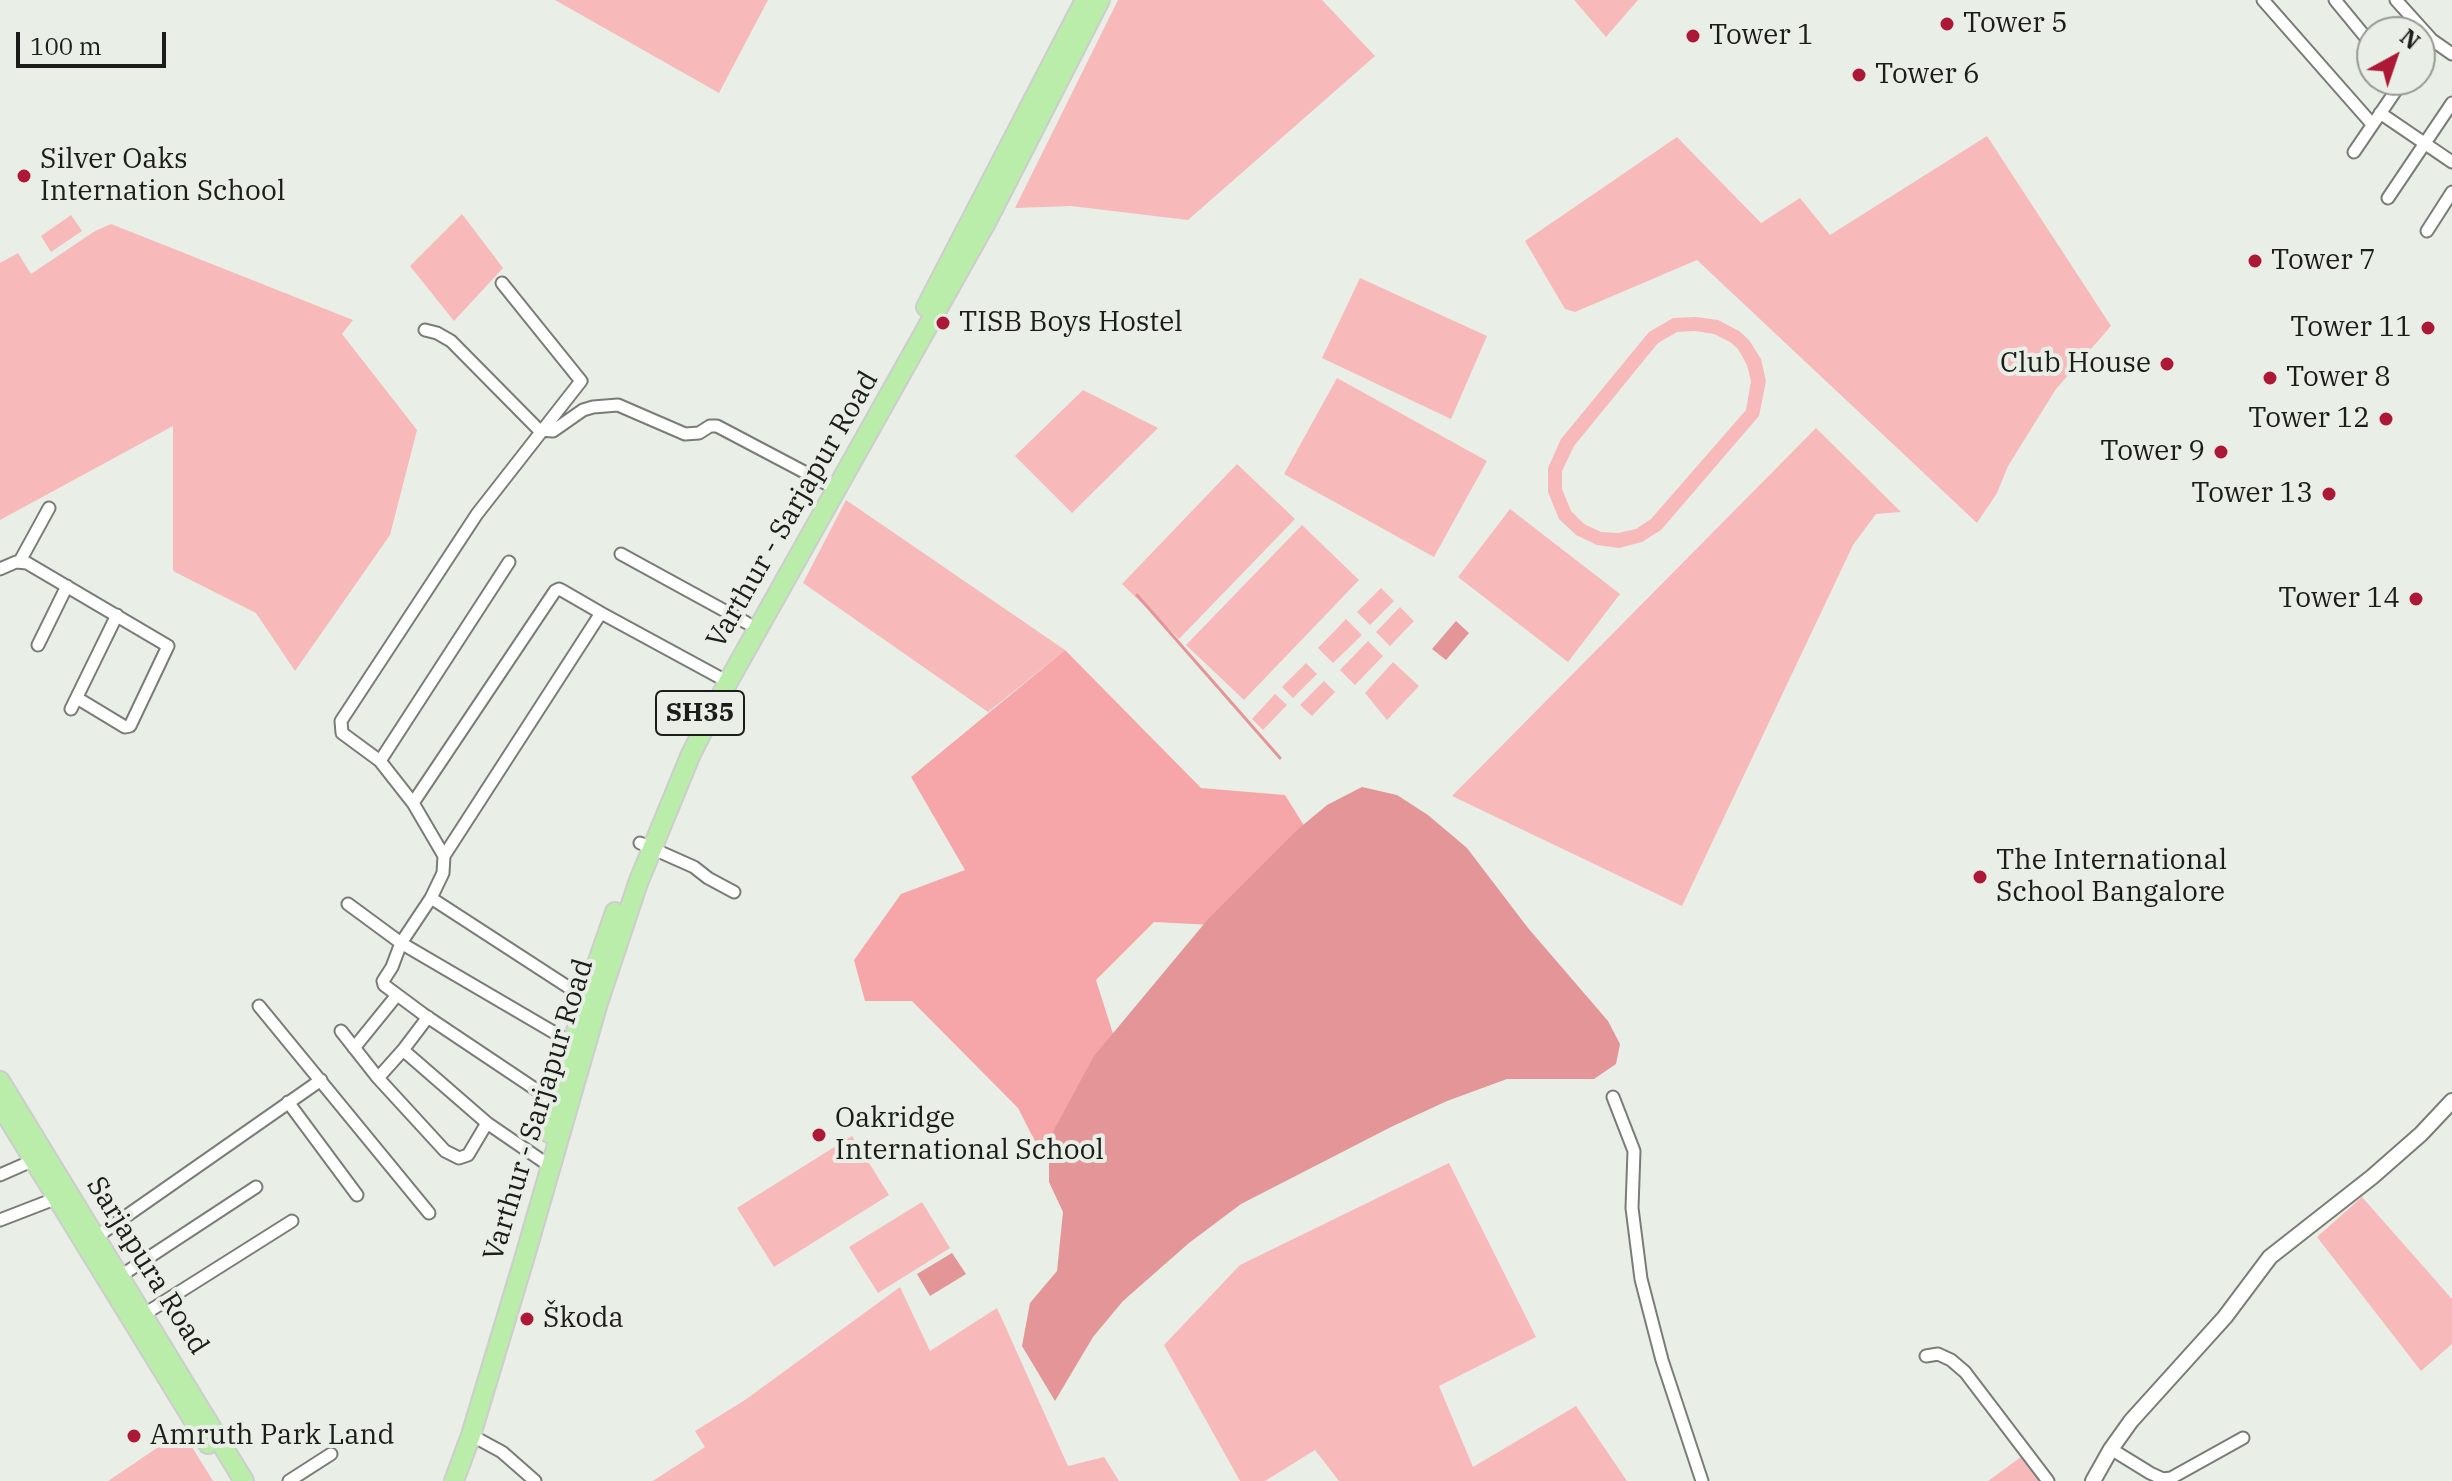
<!DOCTYPE html>
<html>
<head>
<meta charset="utf-8">
<style>
  body { margin:0 }
  #map { position:relative; width:2452px; height:1481px; overflow:hidden; background:#e9efe7; font-family:"IBM Plex Serif",serif }
  canvas { display:block }
  .north { position:absolute; left:2356px; top:16px; width:80px; height:80px; box-sizing:border-box; background:#e9efe7; border:2px solid #979b95; border-radius:50%; rotate:40deg; font-size:22px; font-weight:700; line-height:32px; text-align:center; color:#1b1d1a }
  .north::after { content:''; display:block; margin:auto; width:28px; height:36px; background:#ad1836; clip-path:polygon(50% 0,100% 100%,50% 72%,0 100%) }
  .scale { position:absolute; left:16px; top:32px; width:150px; height:36px; box-sizing:border-box; border:4px solid #1b1d1a; border-top:0; padding-left:10px; font-size:24px; line-height:28px; white-space:nowrap; color:#1b1d1a; -webkit-text-stroke:6px #e9efe7; paint-order:stroke }
</style>
</head>
<body>
<div id="map">
<canvas width="2452" height="1481"></canvas>
<div class="north">N</div>
<div class="scale">100 m</div>
</div>
<script>
const g = document.querySelector('canvas').getContext('2d');
g.lineJoin = 'round';
function fill(path, color) { g.fillStyle = color; g.fill(path, 'evenodd'); }
const shape = rows => new Path2D(rows.map(r => 'M' + r).join(''));
function stroke(path, color, width, dash) { g.strokeStyle = color; g.lineWidth = width; g.lineCap = dash ? 'butt' : 'round'; g.setLineDash(dash || []); g.stroke(path); }
function label(font, color, halo, rows, align = 'center') {
  g.font = font + ' "IBM Plex Serif",serif'; g.lineWidth = 8; g.setLineDash([]); g.textBaseline = 'middle'; g.strokeStyle = halo; g.fillStyle = color; for (const [text, x, y, turn = 0] of rows) {
    g.save(); g.translate(x, y); g.rotate((+turn || 0) * Math.PI / 180); g.textAlign = isNaN(turn) ? turn : align; if (halo) g.strokeText(text, 0, 0); g.fillText(text, 0, 0); g.restore();
  }
}
fill(shape([
  [555,0,768,0,719,93],
  [1118,0,1322,0,1375,56,1188,220,1071,206,1015,208],
  [1574,0,1638,0,1606,37],
  [1987,136,2111,326,2056,389,2008,466,1997,493,1977,523,1697,260,1575,312,1565,309,1525,241,1677,137,1761,223,1800,198,1830,235],
  [462,214,503,268,454,321,410,266],
  [71,215,82,231,51,252,41,236],
  [111,224,353,320,342,334,417,430,390,535,295,671,256,613,173,571,173,426,0,520,0,263,18,253,31,274,95,231],
  [1360,278,1487,336,1451,419,1322,358],
  [1696,317,1718,320,1739,331,1749,340,1761,359,1766,381,1759,416,1661,530,1642,542,1619,548,1597,545,1576,535,1559,519,1548,492,1548,468,1561,439,1649,332,1673,318],
  [1695,331,1714,334,1730,342,1738,349,1747,365,1751,381,1746,410,1651,519,1636,529,1618,533,1601,532,1584,524,1571,511,1562,489,1562,471,1574,446,1658,343,1677,332],
  [1337,378,1487,461,1434,557,1284,474],
  [1083,390,1158,428,1072,513,1015,456],
  [1816,428,1901,512,1876,514,1853,545,1682,906,1452,796],
  [1237,464,1295,519,1179,639,1122,584],
  [846,500,1065,650,988,712,803,583],
  [1510,509,1620,594,1568,662,1458,577],
  [1302,525,1359,580,1244,700,1186,645],
  [1381,588,1394,601,1370,625,1357,612],
  [1400,607,1414,621,1390,646,1376,632],
  [1346,619,1362,635,1333,663,1318,648],
  [1368,641,1383,656,1355,685,1340,670],
  [1393,662,1419,686,1387,720,1365,693],
  [1306,663,1317,674,1293,698,1282,687],
  [1324,681,1335,692,1312,716,1300,705],
  [1275,694,1287,705,1263,730,1252,719],
  [852,1136,889,1195,774,1267,737,1208],
  [1449,1163,1536,1337,1439,1386,1473,1467,1576,1406,1627,1481,1339,1481,1315,1450,1265,1481,1240,1481,1164,1345,1240,1265],
  [2362,1197,2452,1299,2452,1344,2421,1371,2317,1237],
  [922,1202,950,1248,878,1293,849,1247],
  [900,1287,930,1351,997,1308,1068,1466,1104,1457,1119,1481,653,1481,705,1447,695,1431,745,1400],
  [182,1431,213,1481,108,1481,154,1450],
  [2021,1457,2041,1481,1988,1481]
]), '#f8b9ba');
fill(shape([
  [1065,650,1201,788,1285,795,1313,840,1253,927,1154,922,1096,980,1115,1040,1046,1163,1018,1108,912,1001,865,1001,854,960,901,894,965,870,911,777]
]), '#f6a6a8');
fill(shape([
  [1456,621,1469,633,1446,660,1432,649],
  [1362,787,1397,795,1428,815,1467,848,1528,928,1608,1021,1620,1044,1616,1064,1594,1079,1507,1079,1447,1101,1391,1127,1241,1204,1189,1243,1123,1301,1093,1337,1055,1401,1022,1346,1030,1303,1057,1271,1063,1212,1049,1182,1049,1139,1094,1056,1209,918,1297,830,1327,805],
  [952,1253,966,1274,930,1296,917,1274]
]), '#e39597');
stroke(shape([
  [1137,595,1280,758]
]), '#e39597', 3);
const minor = shape([
  [2263,0,2372,124],
  [2335,0,2372,45],
  [2396,0,2432,40,2420,57],
  [2432,40,2452,54],
  [2380,113,2452,162],
  [2354,152,2403,80],
  [2388,198,2452,103],
  [2427,231,2452,192],
  [425,330,437,333,451,341,539,430,553,431,583,410,593,407,618,405,685,434,699,433,710,426,717,426,827,484],
  [621,554,747,623],
  [20,561,49,508],
  [0,569,16,562,27,563,168,646,130,726,125,727,77,698],
  [601,613,728,682],
  [38,645,67,586],
  [71,709,117,615],
  [380,761,509,562],
  [413,803,555,591,559,589,563,591,601,613,444,856],
  [640,843,694,867,708,878,734,892],
  [431,898,443,873,444,856,413,803,380,761,342,733,341,721,477,514,581,381,502,283],
  [348,904,401,943,572,1043],
  [259,1006,429,1213],
  [341,1031,378,1078,445,1151,459,1158,468,1155,487,1123,544,1162],
  [354,1048,397,995],
  [403,1050,428,1017],
  [378,1078,403,1050,487,1123],
  [1613,1097,1634,1151,1632,1208,1641,1279,1662,1360,1702,1481],
  [288,1102,357,1195],
  [556,1103,423,1014,384,985,383,981,392,967,401,943,431,898,585,998],
  [0,1175,34,1160],
  [0,1220,57,1198],
  [92,1240,321,1080],
  [119,1277,256,1187],
  [143,1315,292,1221],
  [1926,1356,1938,1354,1951,1360,1965,1372,2048,1481],
  [469,1434,502,1452,535,1481],
  [2111,1449,2150,1473,2163,1479,2171,1478,2243,1438],
  [289,1481,331,1454]
]);
const tertiary = shape([
  [2093,1481,2111,1449,2131,1421,2225,1317,2270,1257,2372,1177,2421,1134,2452,1101]
]);
const primary = shape([
  [926,307,1085,0],
  [0,1081,244,1481],
  [0,1105,208,1444],
  [549,1133,585,998,615,912],
  [454,1481,471,1435,525,1256,598,1003,638,883,691,754,728,682,988,219,1100,0]
]);
stroke(minor, '#787d76', 15);
stroke(tertiary, '#787d76', 18);
stroke(primary, '#cdcdcd', 22);
stroke(minor, '#fff', 11);
stroke(tertiary, '#fff', 14);
stroke(primary, '#baeda9', 18);
for (const [x, y, r, color] of [
  [1947,24,8,"#ad1836"],
  [1693,36,8,"#ad1836"],
  [1859,75,8,"#ad1836"],
  [24,176,8,"#ad1836"],
  [2255,261,8,"#ad1836"],
  [943,323,8,"#ad1836"],
  [2428,328,8,"#ad1836"],
  [2167,364,8,"#ad1836"],
  [2270,378,8,"#ad1836"],
  [2386,419,8,"#ad1836"],
  [2221,452,8,"#ad1836"],
  [2329,494,8,"#ad1836"],
  [2416,599,8,"#ad1836"],
  [1980,877,8,"#ad1836"],
  [819,1135,8,"#ad1836"],
  [527,1319,8,"#ad1836"],
  [134,1436,8,"#ad1836"]
]) { const dot = new Path2D(); dot.arc(x, y, r, 0, 2 * Math.PI); g.fillStyle = color; g.fill(dot); stroke(dot, '#e9efe7', 3); }
for (const [x, y, w] of [
  [700,713,88]
]) { const box = new Path2D(); box.roundRect(x - w / 2, y - 22, w, 44, 6); g.fillStyle = '#e9efe7'; g.fill(box); stroke(box, '#1b1d1a', 2); }
label('bold 26px', '#1b1d1a', null, [
  ["SH35",700,713]
]);
label('28px', '#1b1d1a', '#e9efe7', [
  ["Tower 5",1963,24],
  ["Tower 1",1709,36],
  ["Tower 6",1875,75],
  ["Silver Oaks",40,160],
  ["Internation School",40,192],
  ["Tower 7",2271,261],
  ["TISB Boys Hostel",959,323],
  ["Tower 11",2412,328,"right"],
  ["Club House",2151,364,"right"],
  ["Tower 8",2286,378],
  ["Tower 12",2370,419,"right"],
  ["Tower 9",2205,452,"right"],
  ["Tower 13",2313,494,"right"],
  ["Tower 14",2400,599,"right"],
  ["The International",1996,861],
  ["School Bangalore",1996,893],
  ["Oakridge",835,1119],
  ["International School",835,1151],
  ["Škoda",543,1319],
  ["Amruth Park Land",150,1436]
], 'left');
label('28px', '#1b1d1a', '#e9efe7', [
  ["Varthur - Sarjapur Road",793,510,-60],
  ["Varthur - Sarjapur Road",539,1110,-73],
  ["Sarjapura Road",147,1266,58]
]);
</script>
</body>
</html>
